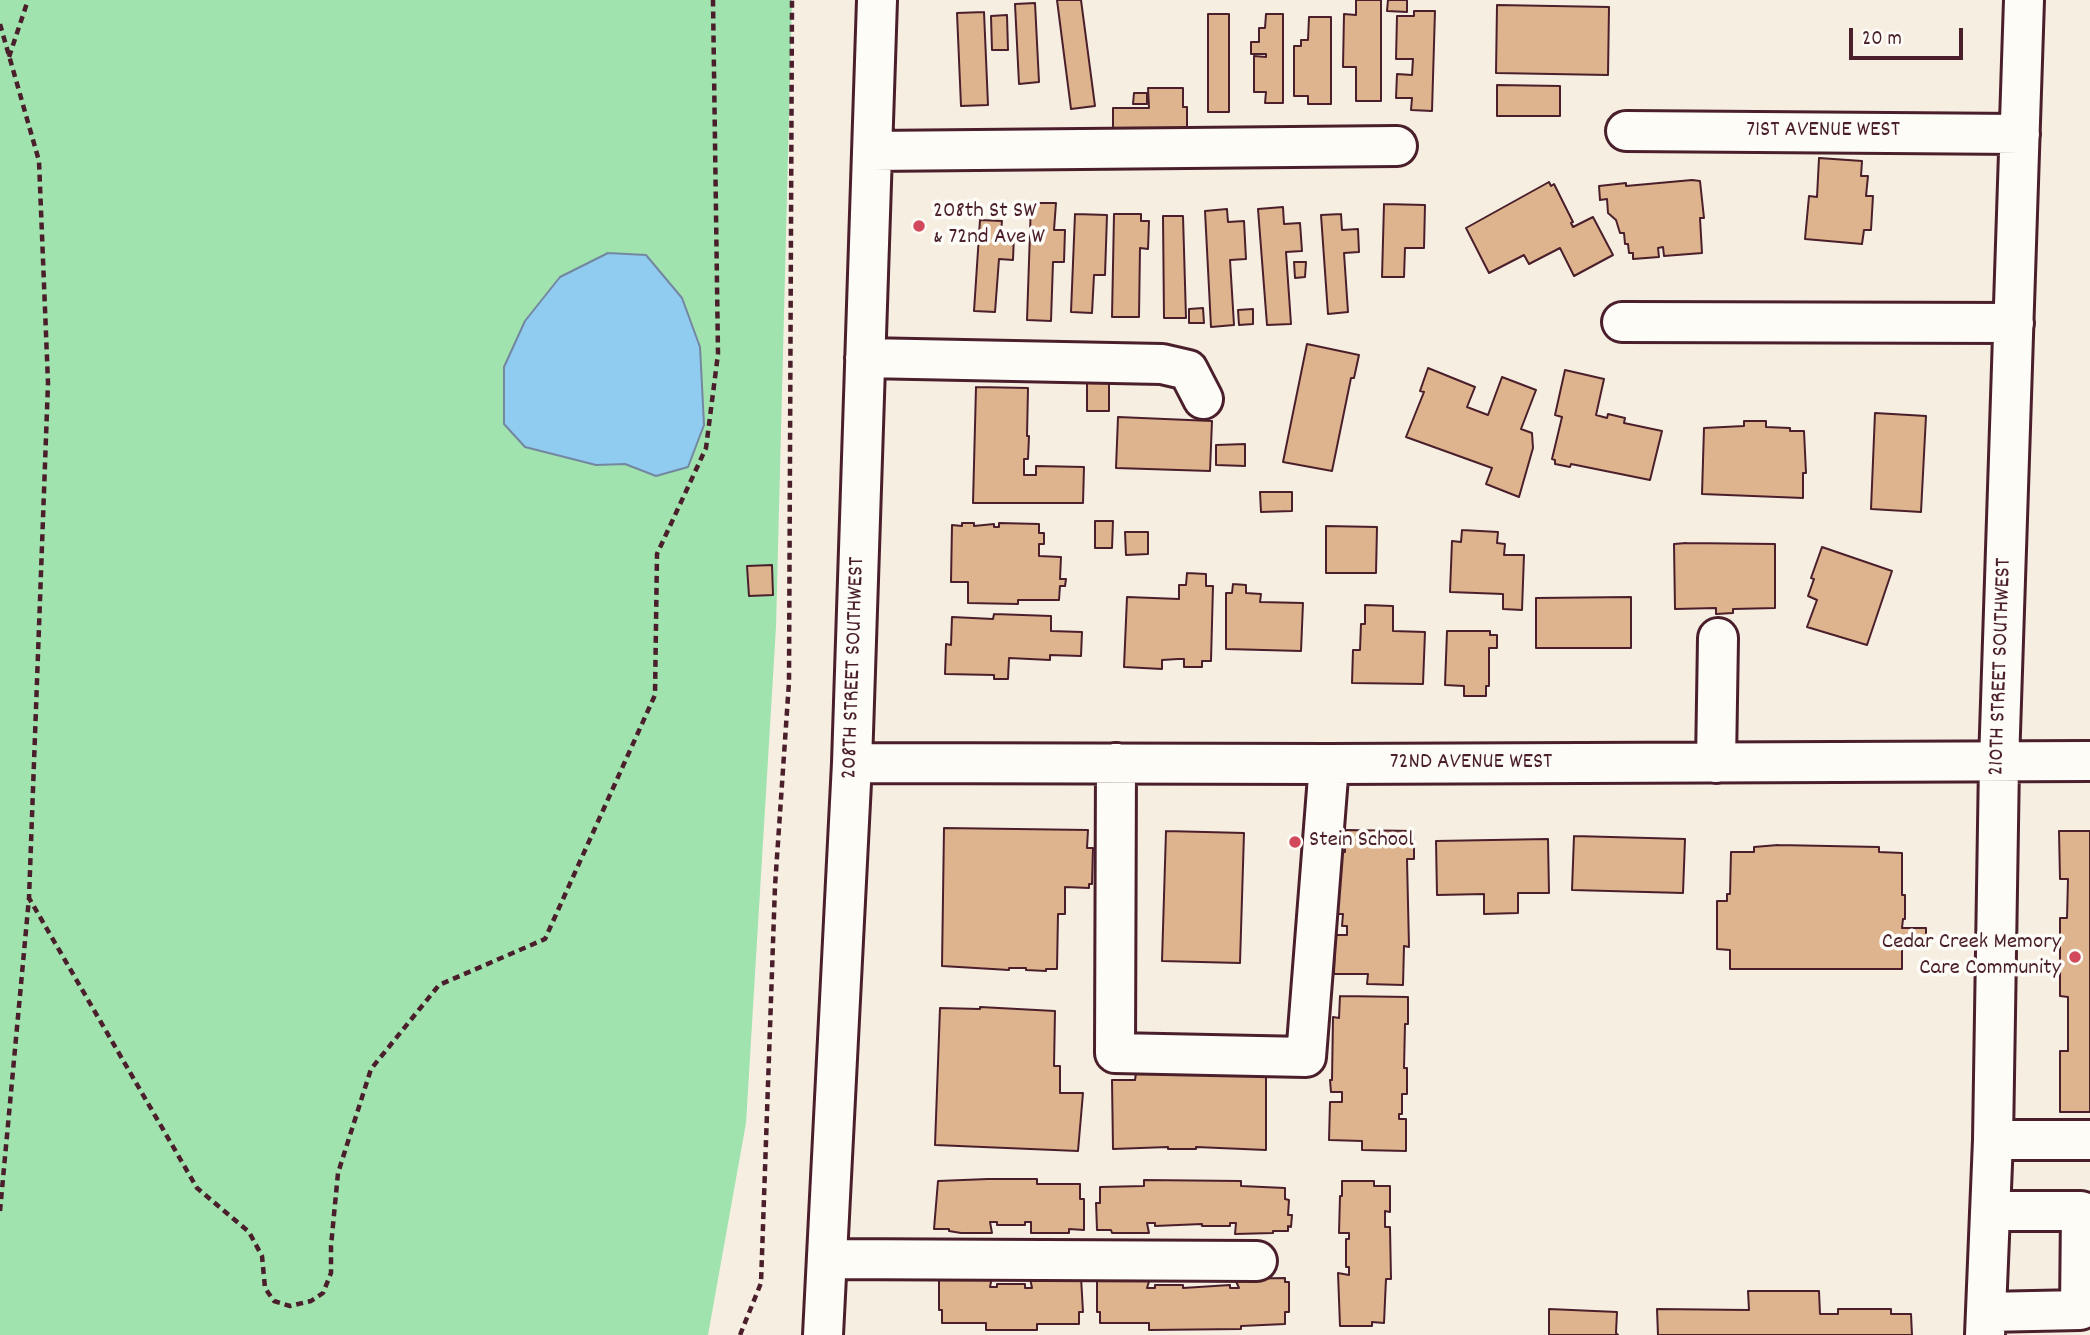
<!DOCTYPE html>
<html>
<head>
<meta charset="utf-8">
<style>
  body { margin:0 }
  #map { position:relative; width:2090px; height:1335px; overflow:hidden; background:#f7eee2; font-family:Dekko,sans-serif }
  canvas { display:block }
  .scale { position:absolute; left:1849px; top:28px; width:114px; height:32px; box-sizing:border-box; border:4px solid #4a1f2b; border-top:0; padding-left:9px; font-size:21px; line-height:24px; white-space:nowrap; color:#4a1f2b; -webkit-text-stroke:5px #fdfcf7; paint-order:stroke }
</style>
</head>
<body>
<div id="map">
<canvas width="2090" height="1335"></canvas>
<div class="scale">20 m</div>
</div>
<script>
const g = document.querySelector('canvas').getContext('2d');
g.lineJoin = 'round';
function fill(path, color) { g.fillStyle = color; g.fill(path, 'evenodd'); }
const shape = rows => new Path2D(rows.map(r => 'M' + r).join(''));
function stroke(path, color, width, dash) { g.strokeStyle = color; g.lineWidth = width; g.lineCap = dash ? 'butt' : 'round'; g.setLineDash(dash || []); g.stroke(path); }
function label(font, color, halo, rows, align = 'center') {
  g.font = font + ' Dekko,sans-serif'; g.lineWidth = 7; g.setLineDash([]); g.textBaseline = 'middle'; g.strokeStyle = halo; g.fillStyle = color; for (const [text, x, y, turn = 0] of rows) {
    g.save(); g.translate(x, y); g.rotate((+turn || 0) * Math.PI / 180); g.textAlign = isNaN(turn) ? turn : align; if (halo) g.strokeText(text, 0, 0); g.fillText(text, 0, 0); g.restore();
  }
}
fill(shape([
  [0,0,792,0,776,627,746,1123,708,1335,0,1335]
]), '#a0e3af');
const water = shape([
  [608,253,646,255,682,298,700,347,704,425,688,467,656,476,625,464,596,465,525,447,504,424,504,367,525,321,560,277,608,253]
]);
fill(water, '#90ccf0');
stroke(water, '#7487a1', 2);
const building = shape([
  [1057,0,1081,0,1095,106,1071,109,1057,0],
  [1356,0,1381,0,1381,101,1356,101,1356,67,1343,67,1344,14,1356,15,1356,0],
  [1388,0,1407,0,1407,12,1387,11,1388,0],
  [1035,3,1039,82,1019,84,1015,4,1035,3],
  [1497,5,1609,7,1608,75,1496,73,1497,5],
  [1414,11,1435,11,1432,111,1411,110,1412,98,1396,98,1397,74,1412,75,1413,59,1396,59,1397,16,1414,16,1414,11],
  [984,12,988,105,961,106,957,13,984,12],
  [1208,14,1229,14,1229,112,1208,112,1208,14],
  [1266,14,1283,14,1283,103,1265,103,1266,92,1254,92,1254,56,1266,57,1266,54,1251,54,1251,42,1259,42,1259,28,1265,28,1266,14],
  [1007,15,1008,50,992,50,991,16,1007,15],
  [1309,17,1331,17,1331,104,1308,104,1308,96,1294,96,1294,46,1301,46,1301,40,1308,40,1309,17],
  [1497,85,1560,86,1560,116,1497,116,1497,85],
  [1148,88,1183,88,1183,107,1187,107,1187,136,1113,137,1113,108,1149,108,1148,88],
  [1134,93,1147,93,1147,104,1133,104,1134,93],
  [1819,158,1862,161,1861,176,1868,176,1866,196,1873,196,1871,230,1864,230,1862,244,1805,239,1809,196,1817,197,1819,158],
  [1692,180,1700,181,1704,218,1700,218,1702,253,1664,256,1663,247,1658,248,1659,257,1633,259,1633,253,1629,253,1628,244,1625,244,1624,233,1620,233,1616,220,1608,213,1607,199,1600,200,1599,186,1626,183,1626,186,1692,180],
  [1549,182,1551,186,1554,184,1573,222,1571,223,1573,227,1593,217,1613,255,1574,276,1560,248,1529,264,1524,255,1489,273,1466,228,1549,182],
  [1031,203,1056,203,1054,230,1065,230,1064,262,1053,262,1051,321,1027,320,1031,203],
  [1384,204,1425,205,1424,248,1405,248,1404,277,1382,277,1384,204],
  [1283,207,1284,224,1300,223,1302,251,1286,252,1291,324,1267,325,1258,209,1283,207],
  [1227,209,1228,222,1244,221,1246,259,1230,260,1234,325,1211,327,1205,211,1227,209],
  [1075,214,1107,215,1105,275,1094,275,1092,313,1071,312,1075,214],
  [1114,214,1141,214,1141,221,1149,221,1148,249,1140,248,1139,317,1112,317,1114,214],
  [1341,214,1342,230,1358,229,1359,252,1344,253,1348,312,1328,314,1321,215,1341,214],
  [1163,216,1183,216,1186,318,1164,318,1163,216],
  [980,220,1002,221,1001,231,1014,233,1013,260,999,259,995,312,974,311,980,220],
  [1294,262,1306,262,1305,277,1295,278,1294,262],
  [1203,308,1204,323,1189,323,1189,309,1203,308],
  [1253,309,1253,324,1239,325,1238,310,1253,309],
  [1307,344,1359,355,1354,378,1351,378,1332,471,1283,462,1307,344],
  [1428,368,1475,387,1467,407,1488,415,1502,377,1536,390,1521,429,1532,433,1533,448,1519,497,1486,484,1492,468,1406,437,1424,392,1420,391,1428,368],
  [1565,370,1604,379,1596,415,1607,418,1608,414,1625,418,1624,423,1662,431,1650,480,1571,464,1570,467,1555,464,1555,460,1552,459,1562,417,1555,415,1565,370],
  [1109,376,1109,411,1087,411,1087,377,1109,376],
  [976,387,1028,388,1027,436,1029,436,1028,459,1024,459,1024,475,1036,475,1036,466,1084,467,1083,503,973,503,976,387],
  [1875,413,1926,416,1921,512,1871,509,1875,413],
  [1118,417,1212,421,1210,471,1116,468,1118,417],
  [1744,421,1766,421,1766,427,1790,428,1790,431,1804,431,1806,473,1803,473,1803,498,1702,494,1704,428,1744,426,1744,421],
  [1245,444,1245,466,1216,465,1216,445,1245,444],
  [1260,492,1292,492,1292,511,1261,512,1260,492],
  [1095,521,1113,521,1112,548,1095,548,1095,521],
  [962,523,974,523,974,526,994,524,994,527,999,527,999,523,1039,524,1039,533,1044,533,1044,544,1039,544,1039,556,1061,557,1060,579,1066,579,1065,586,1060,586,1059,600,1018,600,1018,604,968,603,968,582,951,582,952,525,962,526,962,523],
  [1326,526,1377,527,1376,573,1326,573,1326,526],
  [1462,530,1498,532,1497,543,1505,544,1504,555,1524,555,1522,610,1503,609,1503,594,1450,592,1452,541,1461,542,1462,530],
  [1125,532,1148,532,1148,554,1126,555,1125,532],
  [1686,543,1775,544,1775,608,1733,609,1733,613,1716,614,1716,608,1675,609,1674,544,1686,543],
  [1822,547,1892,571,1867,645,1807,627,1817,600,1808,596,1814,579,1811,578,1822,547],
  [772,565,773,595,749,596,747,566,772,565],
  [1187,573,1206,574,1206,586,1213,586,1211,661,1202,661,1202,667,1184,667,1184,659,1178,659,1162,660,1162,669,1124,667,1127,597,1179,599,1179,585,1186,585,1187,573],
  [1233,584,1246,585,1246,593,1261,594,1260,602,1303,603,1301,651,1226,649,1226,593,1232,593,1233,584],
  [1631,597,1631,648,1536,648,1536,598,1631,597],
  [1365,605,1393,606,1393,631,1425,632,1423,684,1352,683,1353,650,1360,650,1361,624,1365,624,1365,605],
  [994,614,1051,616,1051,631,1082,632,1081,656,1050,655,1050,660,1009,658,1008,679,994,679,994,675,945,674,946,644,951,645,952,617,993,619,994,614],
  [1447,631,1490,631,1490,635,1497,635,1497,648,1489,648,1489,686,1486,686,1486,696,1464,696,1464,686,1445,685,1447,631],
  [944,828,1088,830,1087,848,1093,848,1092,884,1089,884,1089,888,1065,887,1065,914,1058,914,1057,969,1046,969,1046,971,1026,970,1026,968,1009,968,1009,970,942,966,944,828],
  [1345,830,1414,831,1414,859,1407,859,1409,947,1404,946,1403,985,1367,984,1368,974,1334,974,1335,935,1347,935,1347,926,1342,926,1343,914,1336,914,1337,852,1345,852,1345,830],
  [1166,831,1244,833,1240,963,1162,961,1166,831],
  [2059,831,2090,831,2090,1112,2060,1112,2060,1051,2068,1051,2068,997,2060,996,2060,918,2067,918,2068,879,2060,879,2059,831],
  [1574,836,1685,839,1683,893,1572,890,1574,836],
  [1548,839,1549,893,1518,893,1518,913,1484,914,1484,894,1437,895,1436,841,1548,839],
  [1778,845,1879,847,1879,852,1902,853,1902,895,1905,895,1905,919,1903,919,1902,928,1926,928,1926,944,1902,945,1902,969,1730,969,1730,950,1717,949,1717,901,1727,901,1727,894,1730,894,1731,852,1754,852,1754,847,1778,845],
  [1340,996,1408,997,1408,1024,1405,1024,1404,1068,1407,1068,1407,1094,1402,1094,1402,1114,1399,1114,1399,1119,1406,1119,1406,1151,1362,1150,1362,1141,1329,1140,1330,1102,1342,1102,1342,1092,1331,1092,1330,1080,1332,1080,1333,1017,1339,1018,1340,996],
  [980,1007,1055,1011,1054,1066,1060,1066,1060,1093,1083,1093,1078,1151,935,1145,940,1008,980,1009,980,1007],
  [1136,1073,1266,1073,1266,1150,1196,1147,1196,1149,1168,1149,1168,1147,1113,1149,1112,1080,1135,1080,1136,1073],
  [988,1179,1037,1179,1037,1184,1080,1184,1080,1199,1084,1199,1084,1230,1069,1229,1069,1233,1031,1233,1031,1222,1025,1222,1025,1225,997,1225,997,1222,990,1222,992,1233,961,1233,949,1231,949,1229,934,1229,938,1181,988,1179],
  [1144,1180,1241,1181,1241,1186,1285,1188,1285,1199,1289,1200,1288,1215,1292,1215,1291,1227,1288,1226,1288,1231,1273,1231,1273,1233,1235,1234,1236,1223,1230,1223,1230,1226,1202,1226,1202,1224,1155,1226,1155,1223,1147,1223,1149,1233,1112,1233,1111,1230,1097,1230,1096,1203,1100,1203,1100,1187,1144,1186,1144,1180],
  [1342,1181,1374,1181,1374,1186,1390,1186,1390,1212,1385,1211,1385,1227,1390,1227,1391,1279,1386,1279,1384,1323,1372,1322,1372,1326,1340,1326,1338,1273,1349,1275,1349,1267,1346,1267,1346,1239,1349,1239,1349,1233,1339,1233,1340,1196,1342,1196,1342,1181],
  [941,1276,992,1277,990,1287,997,1287,997,1284,1025,1284,1025,1288,1032,1288,1030,1278,1081,1277,1083,1312,1079,1312,1079,1324,1037,1324,1037,1330,986,1330,986,1323,942,1323,942,1310,939,1310,939,1279,941,1276],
  [1099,1277,1150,1278,1147,1288,1155,1288,1155,1285,1183,1285,1183,1288,1230,1285,1230,1288,1239,1288,1235,1279,1285,1278,1285,1282,1289,1282,1289,1312,1285,1312,1285,1324,1241,1326,1241,1329,1149,1330,1149,1323,1100,1323,1100,1312,1097,1312,1097,1281,1099,1277],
  [1748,1291,1819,1291,1820,1314,1838,1314,1838,1309,1891,1309,1891,1314,1911,1314,1912,1335,1658,1335,1657,1309,1749,1310,1748,1291],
  [1549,1309,1617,1312,1616,1333,1618,1335,1549,1335,1549,1309]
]);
fill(building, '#deb48e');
stroke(building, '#4a1f2b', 2);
const minor = shape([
  [1626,131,2020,134],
  [872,151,1397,146],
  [1622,322,2014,323],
  [865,358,1162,364,1188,370,1203,399],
  [852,763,1329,764,2090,761],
  [1116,763,1115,1053,1306,1057,1329,764],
  [1716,763,1718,638],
  [1993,1140,2090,1140],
  [827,1259,1257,1261],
  [1986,1312,2080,1310,2081,1211,1990,1211],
  [823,1335,852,763,877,0],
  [1985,1335,1993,1140,1999,763,2024,0]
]);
stroke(minor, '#4a1f2b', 44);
stroke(shape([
  [0,24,39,161,48,383,29,898],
  [9,57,28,0],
  [0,1211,29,898,197,1188,249,1232,262,1256,265,1288,274,1301,290,1306,311,1301,323,1293,331,1273,331,1246,338,1173,371,1069,439,985,545,939,655,695,657,554,706,448,718,354,713,0],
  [740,1335,761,1283,775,886,789,682,792,0]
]), '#4a1f2b', 4.5, [7, 5]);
stroke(minor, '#fdfcf7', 38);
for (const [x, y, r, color] of [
  [919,226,7,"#d1495b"],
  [1295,842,7,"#d1495b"],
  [2075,957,7,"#d1495b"]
]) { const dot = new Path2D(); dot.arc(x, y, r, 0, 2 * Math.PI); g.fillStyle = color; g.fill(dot); stroke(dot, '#fdfcf7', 2.5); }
label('23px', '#4a1f2b', '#fdfcf7', [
  ["71ST AVENUE WEST",1823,132],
  ["210TH STREET SOUTHWEST",2002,667,-88],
  ["208TH STREET SOUTHWEST",855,668,-88],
  ["72ND AVENUE WEST",1471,764]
]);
label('23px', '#4a1f2b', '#fdfcf7', [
  ["208th St SW",933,213],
  ["& 72nd Ave W",933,239],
  ["Stein School",1309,842],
  ["Cedar Creek Memory",2061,944,"right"],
  ["Care Community",2061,970,"right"]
], 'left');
</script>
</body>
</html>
